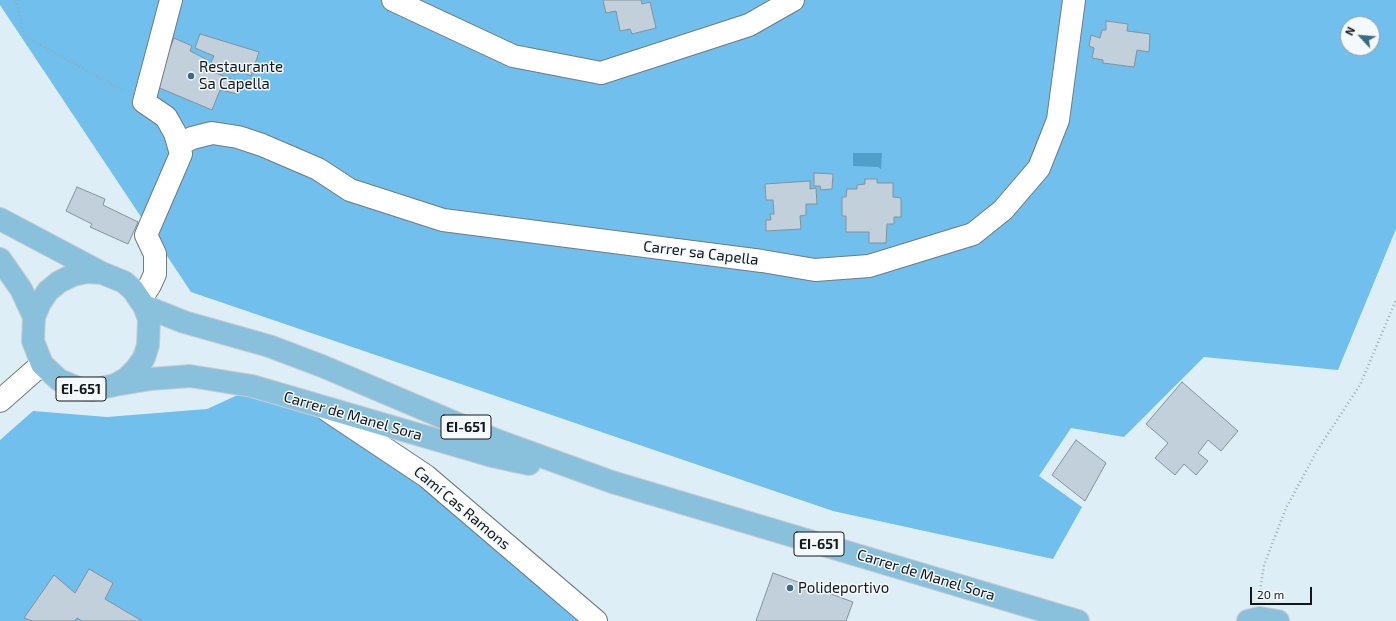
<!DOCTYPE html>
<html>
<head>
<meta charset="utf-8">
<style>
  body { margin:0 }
  #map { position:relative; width:1396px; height:621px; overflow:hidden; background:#deeef7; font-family:"Exo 2",sans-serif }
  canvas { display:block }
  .north { position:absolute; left:1340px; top:16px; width:40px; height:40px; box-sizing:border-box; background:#f3f9fd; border:1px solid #999fa3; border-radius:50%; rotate:296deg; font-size:11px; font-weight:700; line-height:16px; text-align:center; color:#13181b }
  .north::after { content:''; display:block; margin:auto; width:14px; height:18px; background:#376b88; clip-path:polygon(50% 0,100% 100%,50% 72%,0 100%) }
  .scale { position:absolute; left:1250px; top:587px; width:62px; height:18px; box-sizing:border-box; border:2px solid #13181b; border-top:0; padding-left:5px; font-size:12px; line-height:14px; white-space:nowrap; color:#13181b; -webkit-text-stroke:3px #f3f9fd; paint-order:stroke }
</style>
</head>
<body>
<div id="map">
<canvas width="1396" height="621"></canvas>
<div class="north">N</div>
<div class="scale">20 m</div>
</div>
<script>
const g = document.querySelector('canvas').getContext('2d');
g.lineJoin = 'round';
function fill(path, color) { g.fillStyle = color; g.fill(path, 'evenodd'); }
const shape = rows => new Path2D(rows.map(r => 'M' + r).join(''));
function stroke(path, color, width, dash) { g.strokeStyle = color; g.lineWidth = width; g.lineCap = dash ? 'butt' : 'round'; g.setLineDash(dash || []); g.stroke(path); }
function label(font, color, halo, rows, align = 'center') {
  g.font = font + ' "Exo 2",sans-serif'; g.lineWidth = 3; g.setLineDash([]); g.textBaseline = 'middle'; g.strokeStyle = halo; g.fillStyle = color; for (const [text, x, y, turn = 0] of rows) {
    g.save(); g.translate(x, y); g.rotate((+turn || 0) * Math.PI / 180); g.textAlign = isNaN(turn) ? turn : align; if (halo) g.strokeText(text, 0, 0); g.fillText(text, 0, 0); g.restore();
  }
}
fill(shape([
  [0,0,1396,0,1396,229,1338,370,1204,357,1124,437,1071,428,1039,476,1082,507,1053,559,833,511,191,292,0,5],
  [1348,24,1372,24,1372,48,1348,48],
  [251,389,331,413,407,463,582,621,0,621,0,440,33,411,107,417,207,409]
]), '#70bfec');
fill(shape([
  [853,153,882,153,881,169,878,167,853,166]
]), '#509fcb');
const building = shape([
  [603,0,641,0,642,4,650,2,656,28,632,34,630,29,620,31,616,11,606,13,603,0],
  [1106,21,1128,24,1127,31,1150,34,1149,52,1137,50,1134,67,1103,63,1103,60,1092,58,1094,48,1089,46,1091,35,1100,38,1102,30,1106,30,1106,21],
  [200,34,259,52,251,76,240,71,235,75,211,62,214,56,195,48,200,34],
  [174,38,192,46,190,51,206,59,203,68,241,83,238,94,220,90,212,110,155,86,174,38],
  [814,173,833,174,832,189,821,190,820,186,814,186,814,173],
  [865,179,877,179,877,183,893,183,893,197,901,198,901,217,894,217,894,224,887,224,886,243,869,243,869,232,846,232,846,216,842,216,842,197,846,197,847,189,857,189,857,185,865,184,865,179],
  [810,181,810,189,816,188,817,204,806,204,806,215,800,216,801,229,766,231,766,220,771,220,770,214,774,214,773,200,766,200,765,184,810,181],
  [77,187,105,199,103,205,138,222,128,244,90,227,92,224,66,211,77,187],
  [1182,382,1238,431,1221,451,1208,440,1198,453,1208,461,1196,475,1184,464,1175,475,1155,458,1168,443,1146,424,1182,382],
  [1076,440,1106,463,1085,501,1052,475,1076,440],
  [89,569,113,583,105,599,142,621,82,621,77,618,75,621,32,621,24,618,54,575,75,593,89,569],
  [773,573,853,602,846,621,756,621,773,573]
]);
fill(building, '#c1d0da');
stroke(building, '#84929b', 1);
const minor = shape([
  [393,0,513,56,601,73,749,25,793,0],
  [179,145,192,138,212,133,238,137,262,145,318,169,350,190,443,220,762,261,815,270,869,266,973,234,1003,210,1039,168,1058,120,1074,0],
  [141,299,150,285,155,274,155,254,146,235,181,154,175,133,166,117,144,102,171,0],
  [0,401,42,364],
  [327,410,426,476,596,621]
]);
const major = shape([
  [0,219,102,273,124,282,133,290,144,306,149,319,148,345,144,358,136,369,127,378,115,385,92,390,81,389,59,380,42,364,33,341,34,317,40,303,48,291,59,282,73,275,87,272,102,273],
  [0,259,21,289,34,317],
  [144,306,184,322,269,346,322,366,496,440,612,482,1078,621],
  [115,385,151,379,190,376,252,386,492,456,529,464],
  [1248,621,1260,618,1278,621]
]);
stroke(minor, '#6d7b84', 24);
stroke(major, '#cbcccd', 24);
stroke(shape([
  [15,0,18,6,24,36,124,91],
  [1259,598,1264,565,1286,508,1318,449,1360,385,1396,300]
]), '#9daab1', 2.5, [1, 3]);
stroke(minor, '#fff', 22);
stroke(major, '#89c1dd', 22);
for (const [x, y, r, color] of [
  [191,76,4,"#376b88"],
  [790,588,4,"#376b88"]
]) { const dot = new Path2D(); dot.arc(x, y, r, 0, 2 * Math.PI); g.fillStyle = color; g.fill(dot); stroke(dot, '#f3f9fd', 1.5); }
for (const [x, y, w] of [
  [81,389,50],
  [466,427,50],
  [819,544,50]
]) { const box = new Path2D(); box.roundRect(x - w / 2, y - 12, w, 24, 3); g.fillStyle = '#f3f9fd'; g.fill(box); stroke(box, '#13181b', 1); }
label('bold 14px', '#13181b', null, [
  ["EI-651",81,389],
  ["EI-651",466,427],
  ["EI-651",819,544]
]);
label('15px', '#13181b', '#f3f9fd', [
  ["Restaurante",199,67],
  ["Sa Capella",199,84],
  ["Polideportivo",798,588]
], 'left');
label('15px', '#13181b', '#f3f9fd', [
  ["Carrer sa Capella",701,253,7],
  ["Carrer de Manel Sora",353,416,16],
  ["Camí Cas Ramons",462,508,40],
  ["Carrer de Manel Sora",926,575,17]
]);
</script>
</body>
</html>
